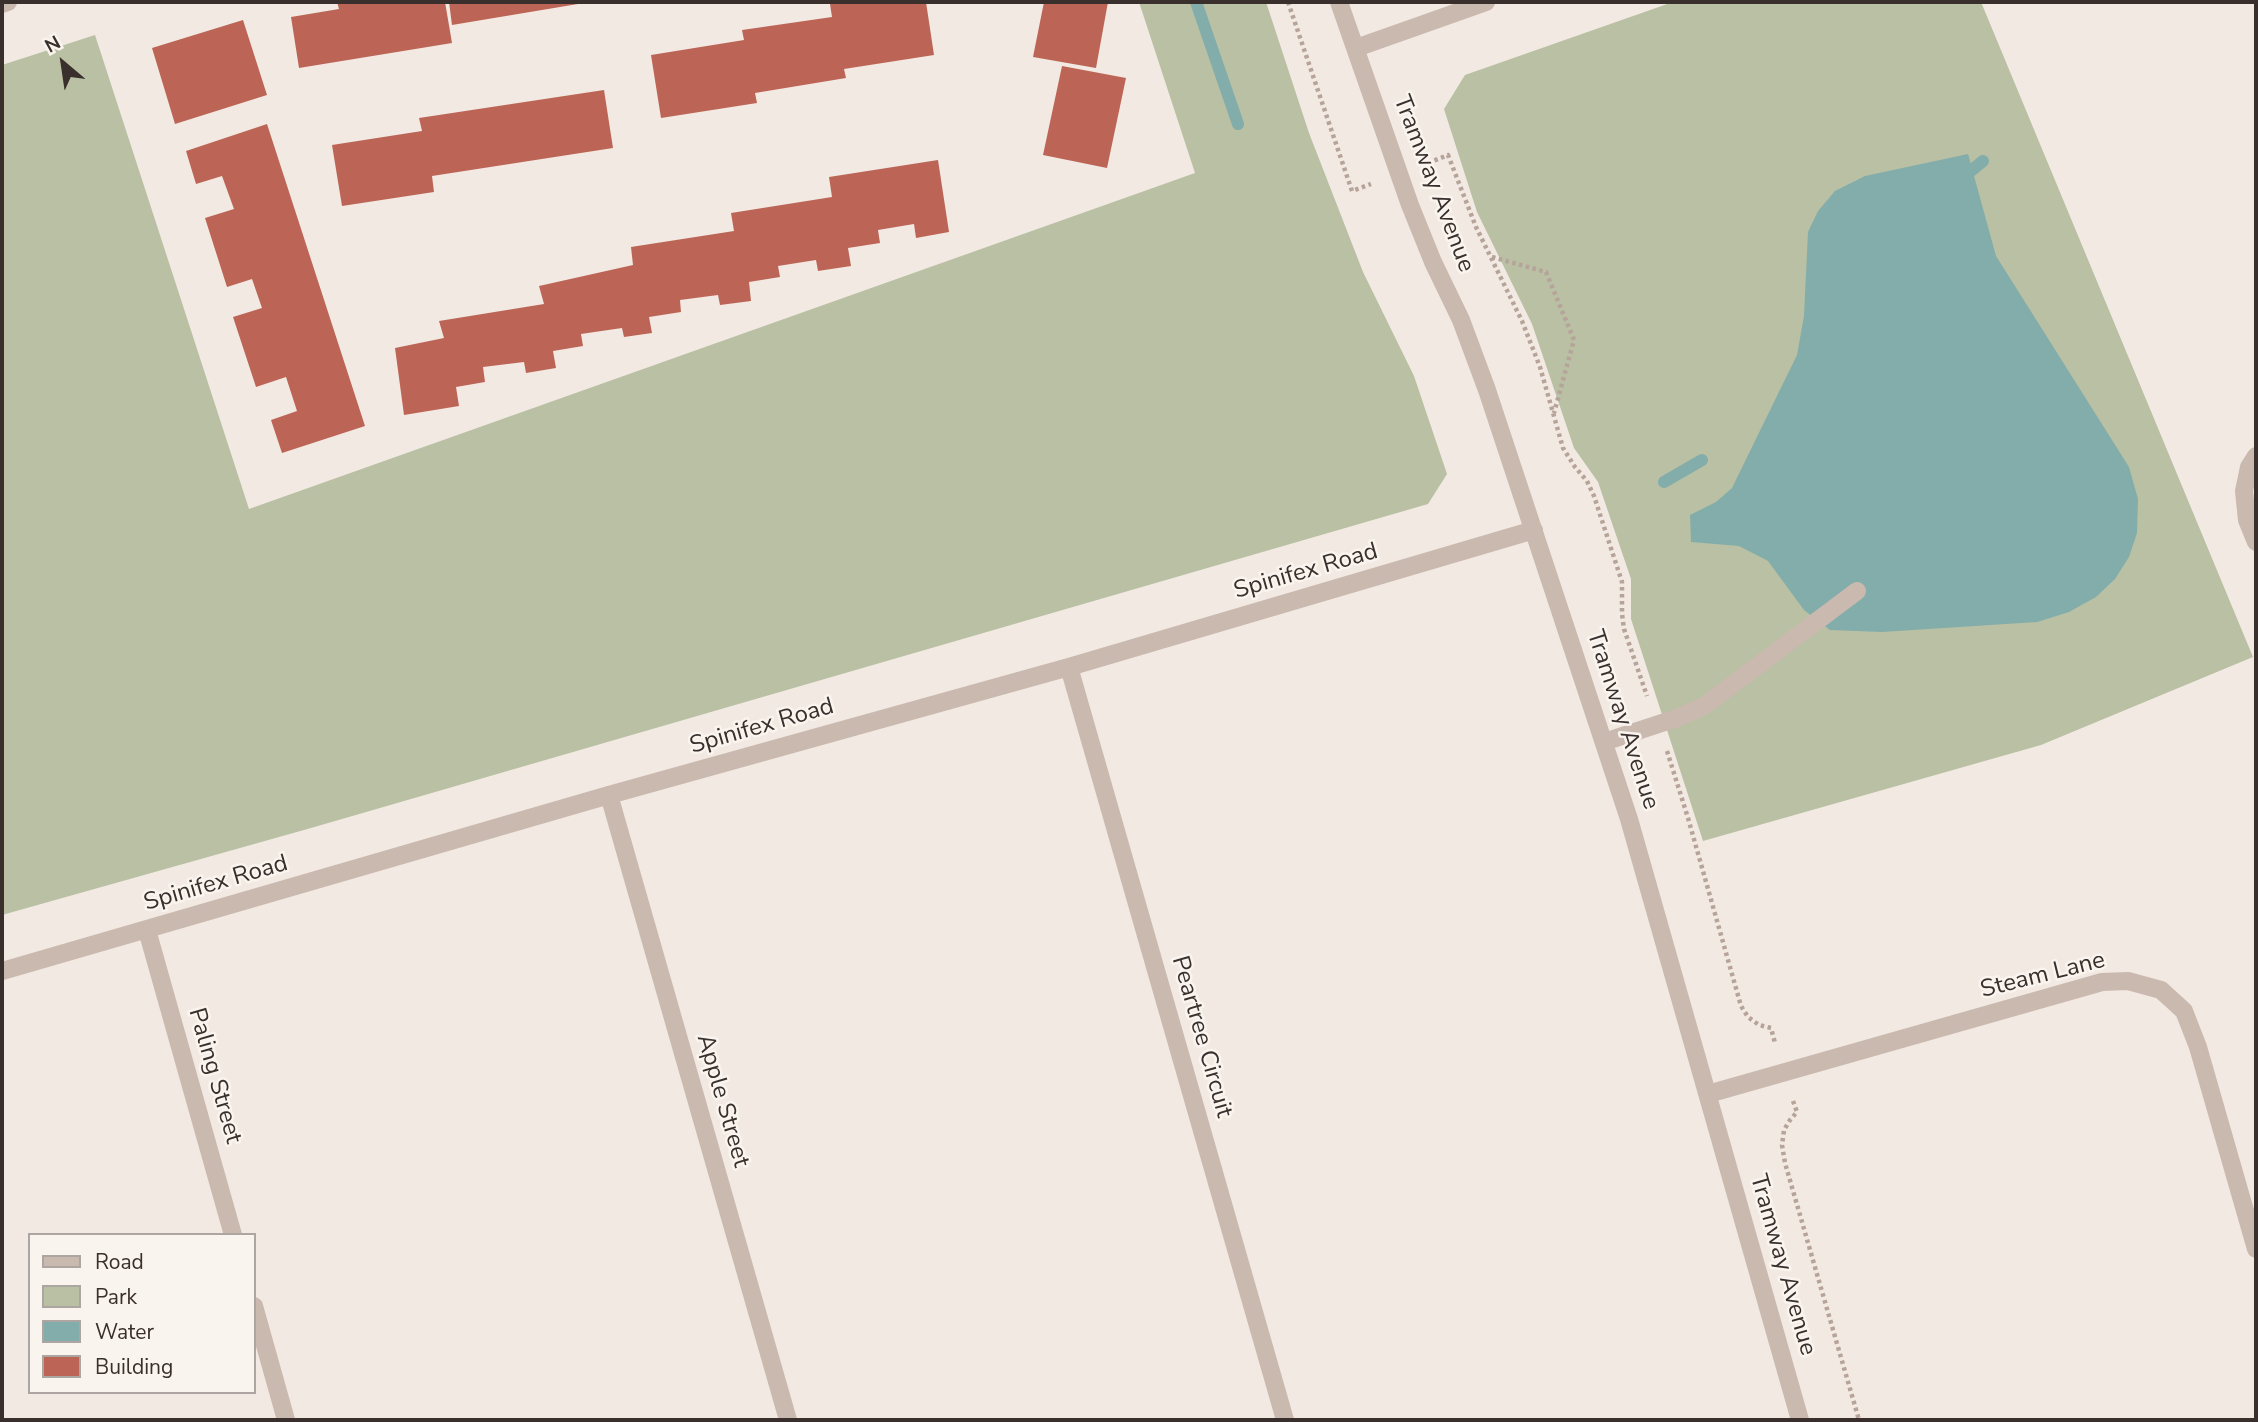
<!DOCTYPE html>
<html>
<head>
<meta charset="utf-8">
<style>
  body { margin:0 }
  #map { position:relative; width:2258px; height:1422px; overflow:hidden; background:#f2e9e2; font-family:"Nunito Sans",sans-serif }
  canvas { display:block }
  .frame { position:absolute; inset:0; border:4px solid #392f2c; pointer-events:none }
  .legend { position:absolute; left:28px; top:1233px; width:228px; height:161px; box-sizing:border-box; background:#faf4ef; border:2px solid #ada5a1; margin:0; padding:9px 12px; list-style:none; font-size:21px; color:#392f2c }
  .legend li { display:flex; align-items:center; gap:14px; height:35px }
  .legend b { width:35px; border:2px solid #ada5a1 }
  .north { position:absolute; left:28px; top:28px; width:70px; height:70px; -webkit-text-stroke:5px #faf4ef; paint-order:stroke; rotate:331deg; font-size:19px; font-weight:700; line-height:28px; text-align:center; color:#392f2c }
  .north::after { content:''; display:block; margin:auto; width:24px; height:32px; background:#392f2c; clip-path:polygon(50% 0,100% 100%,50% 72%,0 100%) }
</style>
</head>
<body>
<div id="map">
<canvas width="2258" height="1422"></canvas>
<div class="frame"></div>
<ul class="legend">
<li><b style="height:9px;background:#cab9af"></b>Road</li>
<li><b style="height:19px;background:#b9c0a3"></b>Park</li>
<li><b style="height:19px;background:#83adab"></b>Water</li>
<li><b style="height:19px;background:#bc6556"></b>Building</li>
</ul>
<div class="north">N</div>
</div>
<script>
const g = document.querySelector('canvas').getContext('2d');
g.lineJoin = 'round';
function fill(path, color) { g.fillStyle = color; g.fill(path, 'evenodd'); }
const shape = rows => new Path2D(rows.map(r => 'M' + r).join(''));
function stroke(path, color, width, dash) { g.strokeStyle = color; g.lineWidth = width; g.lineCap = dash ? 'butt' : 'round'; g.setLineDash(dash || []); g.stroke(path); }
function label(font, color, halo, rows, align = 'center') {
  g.font = font + ' "Nunito Sans",sans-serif'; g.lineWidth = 5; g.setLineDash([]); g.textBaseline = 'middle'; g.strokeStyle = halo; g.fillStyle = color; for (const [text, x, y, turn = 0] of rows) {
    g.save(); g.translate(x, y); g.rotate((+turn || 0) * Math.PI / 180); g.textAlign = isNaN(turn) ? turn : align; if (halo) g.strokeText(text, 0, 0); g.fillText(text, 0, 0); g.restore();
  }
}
fill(shape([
  [1139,2,1266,2,1309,133,1363,272,1414,376,1447,474,1428,504,311,828,2,915,2,65,95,35,249,509,1195,173],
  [1673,2,1981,2,2253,657,2041,745,1703,841,1631,619,1631,579,1598,482,1574,448,1532,324,1477,212,1444,109,1465,75]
]), '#b9c0a3');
fill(shape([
  [1968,154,1996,256,2129,467,2138,499,2137,533,2129,557,2115,579,2096,597,2069,612,2037,622,1882,632,1830,630,1804,610,1768,561,1739,546,1691,542,1690,515,1716,502,1732,488,1797,355,1804,316,1808,232,1818,211,1835,191,1865,176]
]), '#83adab');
stroke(shape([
  [1196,2,1238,124],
  [1961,179,1983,161],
  [1664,482,1702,460]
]), '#83adab', 12);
fill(shape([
  [337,2,445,2,452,43,299,68,291,17,339,9],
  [449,2,584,2,584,3,452,25],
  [841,2,926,2,934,55,844,69,846,78,755,93,757,103,661,118,651,55,744,40,742,30,832,17,830,4],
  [1044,2,1108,2,1096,68,1033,57],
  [243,20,267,95,175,124,152,48],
  [1062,66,1126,78,1107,168,1043,155],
  [604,90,613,148,432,176,434,192,342,206,332,145,422,131,419,118],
  [267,124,365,426,282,453,271,420,297,411,286,377,256,387,233,317,262,308,252,279,227,287,205,218,234,209,222,176,196,184,186,151],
  [938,160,949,232,916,238,914,224,878,230,880,243,848,248,851,266,818,271,816,260,778,266,780,277,749,282,751,301,720,305,718,295,680,300,681,312,649,317,652,333,624,337,622,328,581,334,583,346,553,351,556,368,526,373,524,362,483,367,485,382,456,387,459,406,404,415,395,348,444,338,439,321,544,304,539,286,633,265,631,247,734,231,731,213,832,197,829,177]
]), '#bc6556');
stroke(shape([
  [1288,2,1352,191,1371,184],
  [1428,163,1448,155,1476,227,1522,321,1540,367,1563,448,1575,467,1587,481,1594,496,1622,582,1622,614,1624,629,1647,696],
  [1492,257,1546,272,1574,340,1554,413],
  [1667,751,1688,818,1741,1006,1748,1017,1759,1025,1771,1028,1775,1043],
  [1793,1101,1797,1112,1790,1120,1784,1130,1782,1145,1785,1163,1859,1420]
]), '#b6a399', 4.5, [3.5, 3.5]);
stroke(shape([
  [1604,742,1677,718,1704,706,1857,591]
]), '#cab9af', 18);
stroke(shape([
  [1339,2,1410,205,1433,262,1461,320,1487,390,1629,819,1800,1420],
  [2,4,8,2],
  [1356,48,1486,2],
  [2256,456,2249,467,2244,491,2247,520,2256,542],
  [1069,667,1285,1420],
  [609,795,788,1420],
  [147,930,233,1235],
  [2,971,609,795,1069,667,1534,530],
  [1708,1094,2102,982,2128,981,2161,990,2184,1011,2198,1047,2256,1249],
  [254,1306,286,1420]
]), '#cab9af', 18);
label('24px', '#392f2c', '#faf4ef', [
  ["Tramway Avenue",1433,184,69],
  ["Spinifex Road",1306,572,-16],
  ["Tramway Avenue",1622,720,72],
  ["Spinifex Road",762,727,-16],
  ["Spinifex Road",216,884,-16],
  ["Steam Lane",2043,976,-14],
  ["Peartree Circuit",1201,1037,74],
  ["Paling Street",214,1076,74],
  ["Apple Street",722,1101,74],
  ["Tramway Avenue",1782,1265,74]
]);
</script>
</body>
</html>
